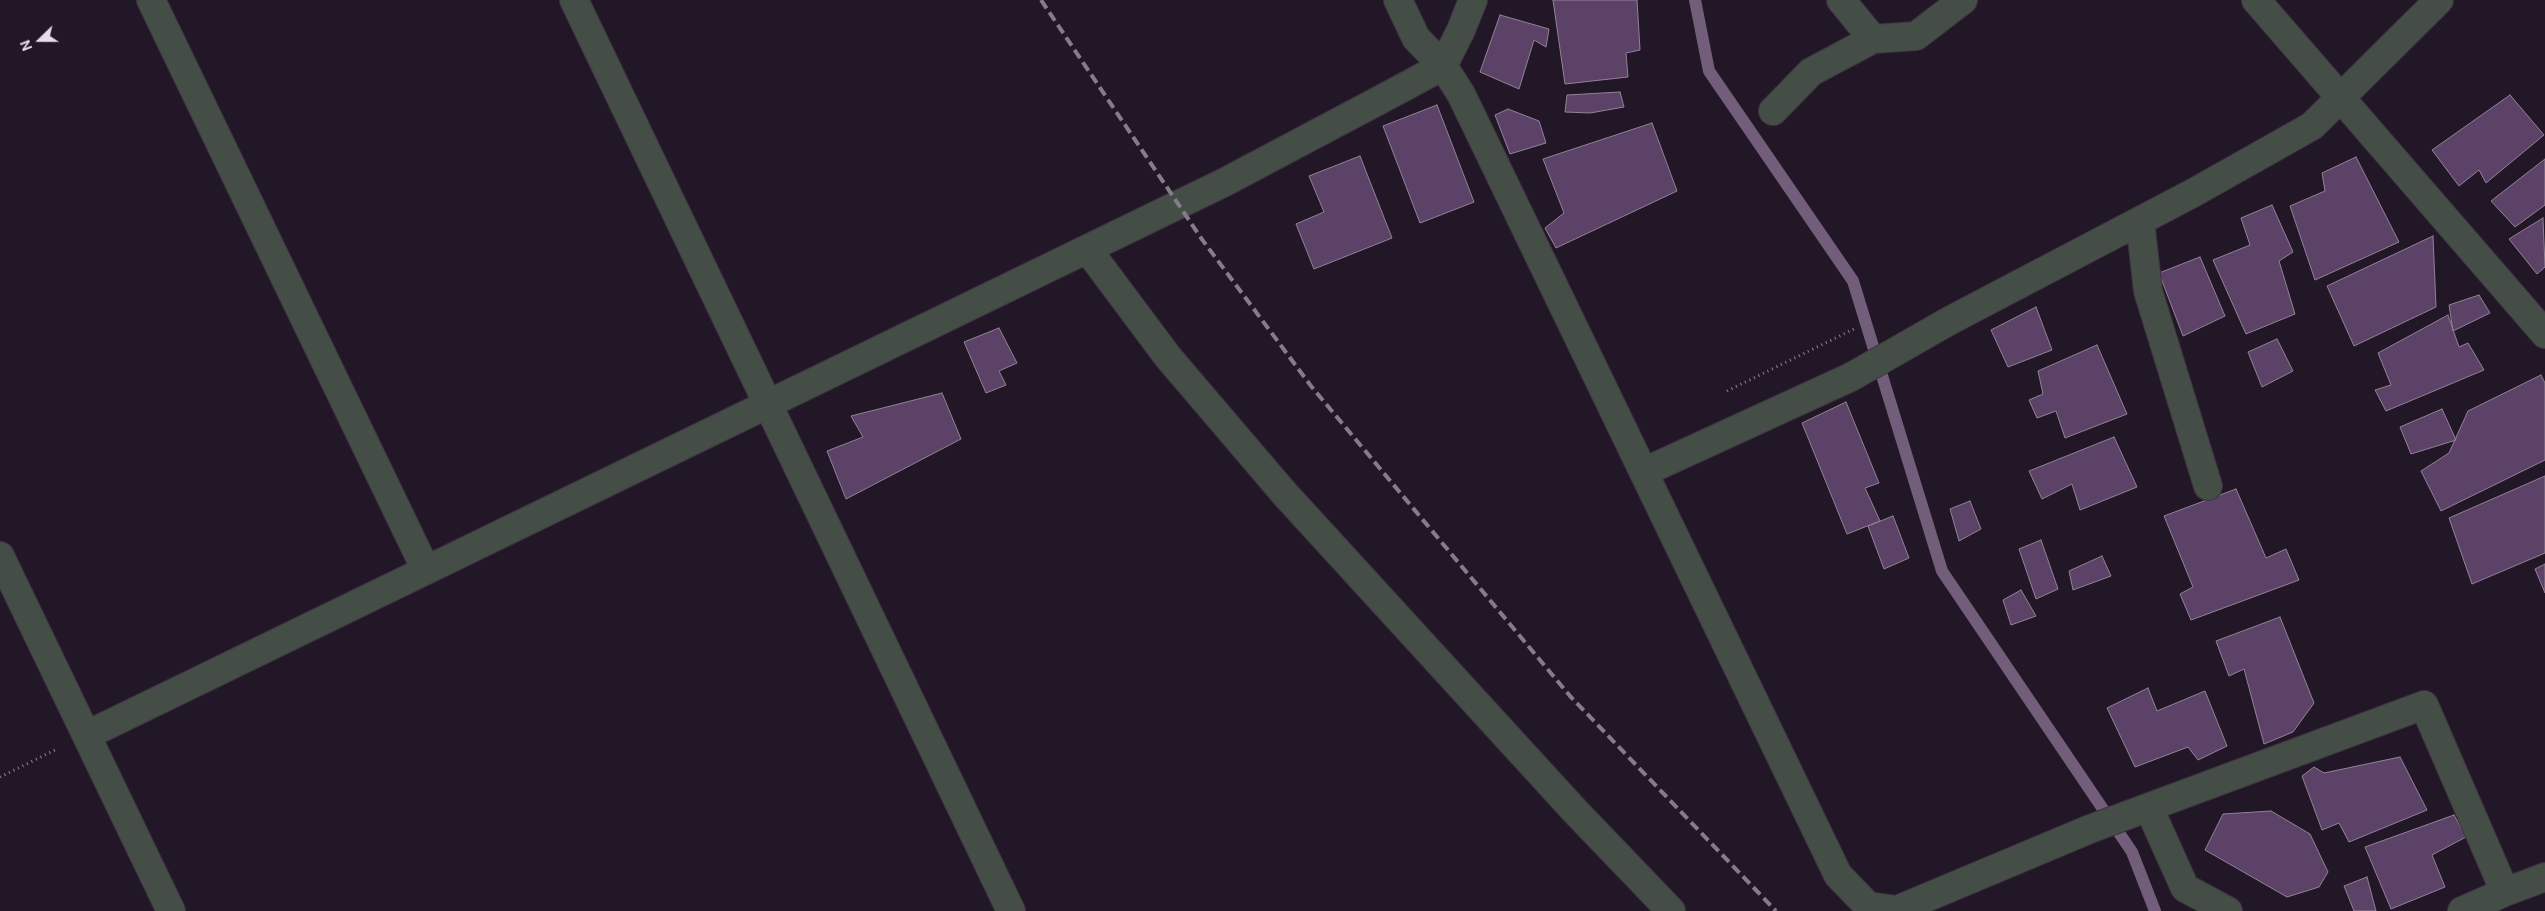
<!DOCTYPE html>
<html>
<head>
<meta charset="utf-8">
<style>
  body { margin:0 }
  #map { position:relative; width:2545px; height:911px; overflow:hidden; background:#221726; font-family:"DM Sans",sans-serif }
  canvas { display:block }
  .north { position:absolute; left:15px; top:15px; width:50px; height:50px; -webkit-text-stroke:4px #221726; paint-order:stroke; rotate:248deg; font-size:14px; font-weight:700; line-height:20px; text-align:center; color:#e4dce7 }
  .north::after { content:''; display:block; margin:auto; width:18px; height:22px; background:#e4dce7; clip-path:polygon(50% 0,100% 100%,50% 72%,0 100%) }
</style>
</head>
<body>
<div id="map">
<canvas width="2545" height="911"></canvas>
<div class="north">N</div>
</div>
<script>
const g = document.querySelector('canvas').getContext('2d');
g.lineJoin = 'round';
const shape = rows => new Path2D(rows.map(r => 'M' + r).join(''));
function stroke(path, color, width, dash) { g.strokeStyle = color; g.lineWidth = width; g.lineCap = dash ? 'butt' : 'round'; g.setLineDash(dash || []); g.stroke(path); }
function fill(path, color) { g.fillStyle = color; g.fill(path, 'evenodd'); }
stroke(shape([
  [1695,0,1709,71,1853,281,1942,571,2132,852,2155,911]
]), '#725e7a', 12);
const building = shape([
  [1553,0,1637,0,1640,50,1626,53,1628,77,1565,84,1553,0],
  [1500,15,1549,29,1546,47,1534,40,1519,89,1480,72,1500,15],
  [1620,92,1624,107,1590,113,1565,112,1567,95,1620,92],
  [2510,95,2544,135,2486,183,2479,170,2459,186,2432,150,2510,95],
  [1437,105,1474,202,1420,223,1383,126,1437,105],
  [1508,109,1539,121,1546,143,1510,154,1495,115,1508,109],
  [1652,123,1677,191,1556,248,1545,228,1564,213,1543,159,1652,123],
  [1360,156,1392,238,1314,269,1296,224,1324,212,1309,176,1360,156],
  [2356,157,2399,242,2315,280,2290,206,2325,191,2322,173,2356,157],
  [2545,159,2545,205,2515,227,2491,201,2545,159],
  [2272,205,2293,252,2279,261,2295,314,2246,334,2213,260,2250,245,2241,218,2272,205],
  [2543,218,2545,267,2537,274,2509,239,2543,218],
  [2433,236,2436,307,2354,346,2327,286,2433,236],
  [2200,257,2225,316,2183,336,2159,273,2200,257],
  [2479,295,2490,313,2453,331,2449,305,2479,295],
  [2036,307,2052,350,2008,367,1991,330,2036,307],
  [2448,315,2459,347,2468,343,2484,370,2386,411,2375,390,2391,385,2378,353,2448,315],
  [999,328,1017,363,999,371,1006,385,986,393,964,342,999,328],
  [2277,339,2293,371,2262,387,2248,352,2277,339],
  [2097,345,2127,414,2065,438,2056,411,2037,418,2029,400,2043,394,2038,371,2097,345],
  [2541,375,2545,383,2545,460,2441,511,2421,471,2449,453,2468,411,2541,375],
  [942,393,961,439,846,499,827,451,863,437,851,416,942,393],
  [1846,402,1879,483,1865,488,1880,521,1847,534,1802,423,1846,402],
  [2442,409,2456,440,2411,454,2400,427,2442,409],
  [2114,437,2137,487,2080,510,2072,484,2042,499,2029,471,2114,437],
  [2545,476,2545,553,2472,584,2449,518,2545,476],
  [2236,489,2266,558,2286,549,2299,580,2191,620,2180,594,2193,587,2164,516,2236,489],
  [1970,501,1981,529,1959,541,1950,509,1970,501],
  [1893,516,1909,558,1884,569,1868,526,1893,516],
  [2041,540,2058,589,2036,599,2019,549,2041,540],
  [2102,556,2111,576,2073,590,2069,571,2102,556],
  [2545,564,2545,593,2535,569,2545,564],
  [2021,590,2036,616,2011,625,2003,600,2021,590],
  [2280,617,2314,703,2293,732,2264,744,2244,669,2229,676,2216,641,2280,617],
  [2148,688,2157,711,2205,691,2227,746,2198,760,2188,747,2135,767,2107,708,2148,688],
  [2400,757,2427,810,2349,842,2339,823,2322,830,2302,776,2314,767,2324,773,2400,757],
  [2271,811,2310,834,2328,872,2319,887,2287,897,2205,850,2223,814,2271,811],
  [2454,815,2466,837,2432,855,2445,887,2391,909,2365,847,2454,815],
  [2367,877,2376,911,2354,911,2344,886,2367,877]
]);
fill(building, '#5c4267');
stroke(building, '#918397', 1);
const minor = shape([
  [151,0,426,570],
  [574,0,1011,911],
  [1398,0,1416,38,1443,66,1461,94,1838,875,1868,906,1897,910,2090,829,2424,705,2505,892,2545,877],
  [1841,0,1873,39],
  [2256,0,2545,334],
  [1773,111,1811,72,1873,39,1916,36,1963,0],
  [2140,221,2148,291,2208,486],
  [1088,250,1168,357,1284,493,1575,811,1671,911],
  [1644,472,1851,377,1949,321,2193,193,2312,126,2439,0],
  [0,556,171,911],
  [87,735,1225,182,1391,94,1443,66,1461,30,1473,0],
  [2149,808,2185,888,2228,911],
  [2462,911,2505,892]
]);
stroke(minor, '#3d3341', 30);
stroke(shape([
  [1727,391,1854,329],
  [0,777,55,750]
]), '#8c8390', 3, [1, 4]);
stroke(minor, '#444d46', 28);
stroke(shape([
  [1041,0,1201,238,1311,386,1570,696,1776,911]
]), '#857c89', 4, [10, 5]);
</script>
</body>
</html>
